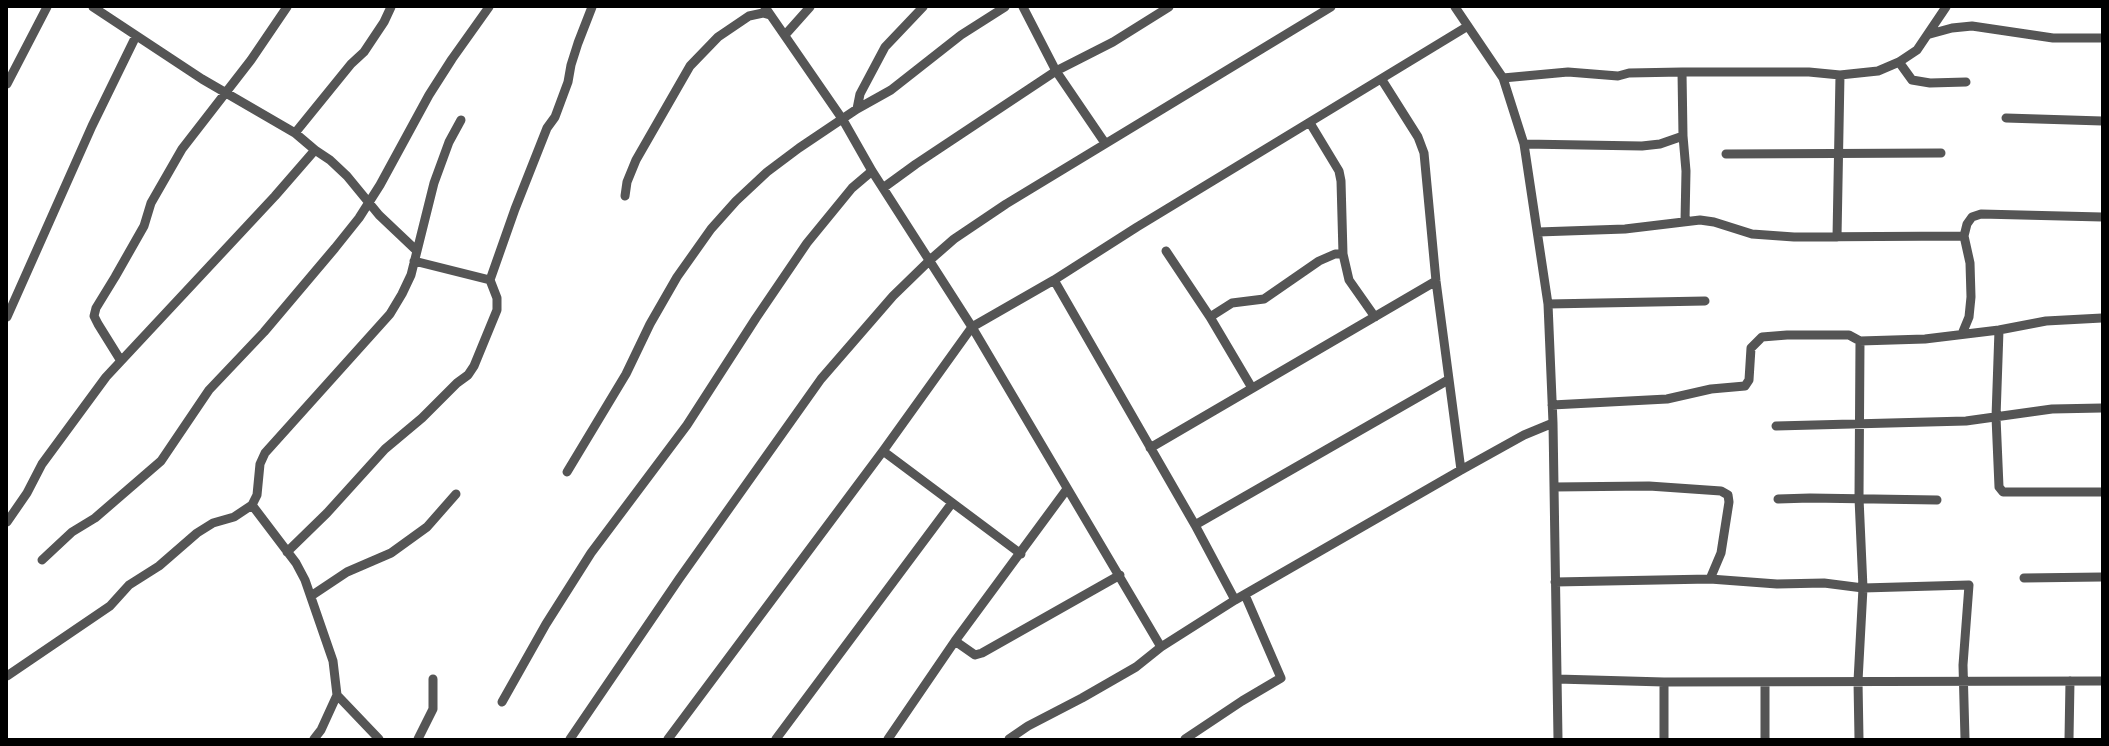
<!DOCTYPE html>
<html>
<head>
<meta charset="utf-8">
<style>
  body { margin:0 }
  #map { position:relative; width:2109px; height:746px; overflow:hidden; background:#fff; font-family:Helvetica,sans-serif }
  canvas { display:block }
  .frame { position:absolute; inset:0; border:8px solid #000; pointer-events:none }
</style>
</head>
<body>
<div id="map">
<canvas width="2109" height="746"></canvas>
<div class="frame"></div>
</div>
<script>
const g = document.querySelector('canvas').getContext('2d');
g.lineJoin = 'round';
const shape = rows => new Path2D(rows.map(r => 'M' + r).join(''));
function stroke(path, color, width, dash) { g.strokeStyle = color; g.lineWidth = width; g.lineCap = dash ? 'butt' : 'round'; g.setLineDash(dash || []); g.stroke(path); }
stroke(shape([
  [765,7,843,120,872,171,972,327,1161,647],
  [1023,7,1056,71,1105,143],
  [1455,7,1503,78,1524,144,1548,304,1553,423,1558,739],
  [1930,34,1952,28,1972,26,2053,38,2102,38],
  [785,35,810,7],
  [1899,62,1912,80,1930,83,1966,82],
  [1682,72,1683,136,1686,171,1685,221],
  [1503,78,1568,72,1618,76,1629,73,1682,72,1809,72,1840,75,1878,71,1899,62,1917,50,1946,7],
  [1382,80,1418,137,1424,153,1436,281,1461,470],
  [7,84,47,7],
  [857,109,860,94,885,47,923,7],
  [2006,118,2102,121],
  [1310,123,1339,171,1341,181,1343,254,1349,280,1375,317],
  [295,133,351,64,364,52,384,22,391,7],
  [1524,144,1642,146,1660,144,1683,136],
  [1726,154,1941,153],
  [883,188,916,164,1056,71,1113,42,1169,7],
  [625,196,627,182,636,160,690,66,718,37,749,16,763,13,770,15],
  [1538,232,1625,229,1700,220,1714,222,1752,234,1794,237,1964,236],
  [1837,237,1840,75],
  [417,251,434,183,449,142,461,120],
  [1166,251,1210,317,1252,388],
  [414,261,490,280],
  [1054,280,1195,525,1235,600],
  [1548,304,1705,301],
  [7,317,92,126,136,36],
  [1210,317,1232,303,1264,299,1319,261,1335,254,1343,254],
  [1999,330,1996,417,1999,487,2003,492,2102,492],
  [1962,334,1969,317,1971,297,1970,263,1964,236,1967,224,1972,217,1981,214,2102,217],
  [121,361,98,324,94,316,96,308,115,277,144,226,151,203,182,149,251,60,287,7],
  [1552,405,1667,399,1711,389,1745,386,1749,380,1751,348,1762,337,1787,335,1849,335,1860,341,1925,339,1999,330,2046,321,2102,318],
  [1776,426,1966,421,2052,409,2102,408],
  [1150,448,1436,281],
  [883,451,1021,554],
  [567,472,626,374,650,324,677,277,711,229,736,201,767,172,799,148,857,109,891,90,961,35,1005,7],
  [1554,487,1649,486,1721,491,1728,495,1729,502,1721,553,1710,579],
  [1778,499,1810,498,1937,500],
  [252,505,296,563,305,580,333,661,337,695,321,730,314,739],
  [7,522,27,493,42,464,106,377,275,196,315,150,295,133,202,79,93,7],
  [1195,525,1448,380],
  [287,552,327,513,385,449,422,418,457,383,468,375,474,366,497,310,497,298,490,280,515,209,547,128,555,117,568,82,571,65,578,43,592,7],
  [42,560,72,532,95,518,161,461,209,390,264,332,335,248,359,218,380,185,429,95,452,59,489,7],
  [2024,578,2102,577],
  [1555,582,1710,579,1777,584,1824,583,1863,588,1969,585,1963,665,1965,739],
  [311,596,347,572,391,553,427,527,456,494],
  [955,641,975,655,982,653,1120,575],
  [7,676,110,606,129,585,159,566,197,533,213,523,234,517,252,505,257,495,260,464,265,453,390,314,402,294,411,275,417,251,379,215,347,176,330,160,315,150],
  [1557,679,1664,682,2102,681],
  [1664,682,1664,739],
  [1765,682,1765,739],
  [337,695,379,739],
  [502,702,546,624,591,553,687,425,756,318,807,243,852,188,872,171],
  [418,739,433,709,433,679],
  [570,739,679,579,821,379,893,296,930,260,954,239,1006,204,1331,7],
  [668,739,883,451,972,327,1054,280,1137,227,1468,26],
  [776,739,952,503],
  [888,739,955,641,1067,489],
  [1009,739,1028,726,1082,698,1136,667,1161,647,1235,600,1461,470,1524,435,1553,423],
  [1185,739,1242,701,1281,678,1245,595],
  [1859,739,1858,681,1863,588,1859,498,1860,341],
  [2069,739,2070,681]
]), '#555', 9);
</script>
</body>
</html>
